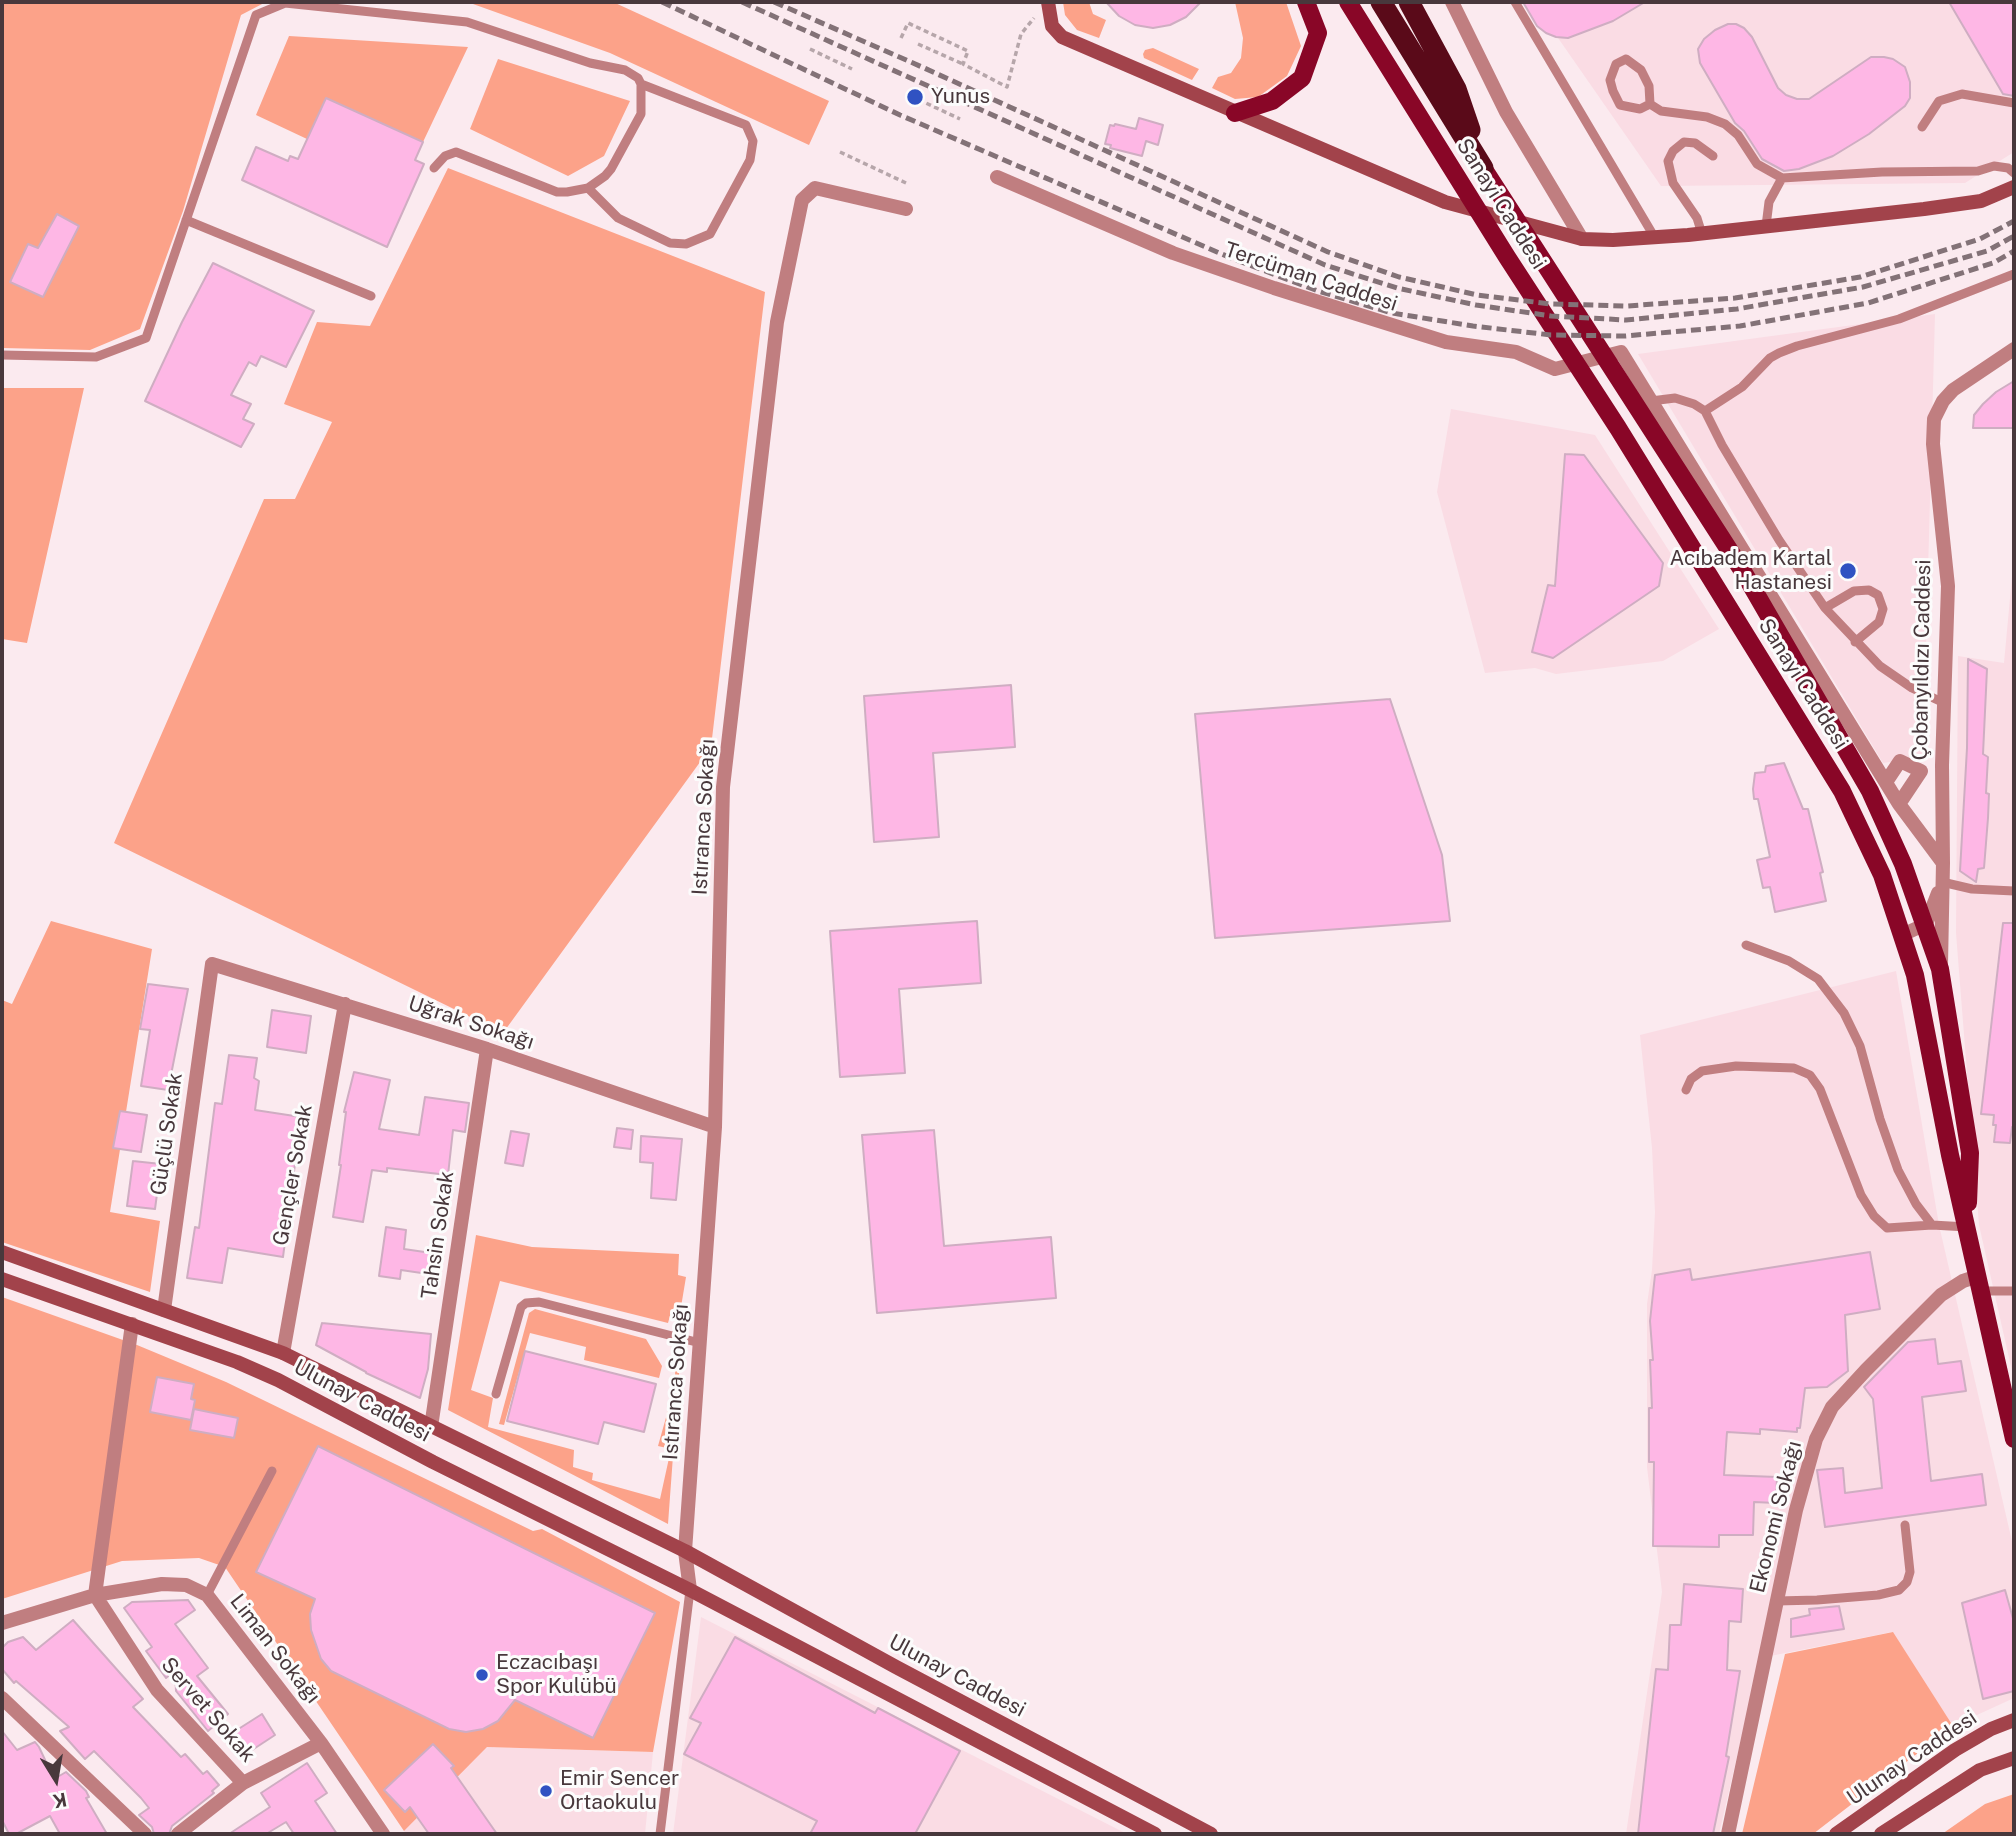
<!DOCTYPE html>
<html>
<head>
<meta charset="utf-8">
<style>
  body { margin:0 }
  #map { position:relative; width:2016px; height:1836px; overflow:hidden; background:#fbeaef; font-family:"Public Sans",sans-serif }
  canvas { display:block }
  .frame { position:absolute; inset:0; border:4px solid #48383c; pointer-events:none }
  .north { position:absolute; left:21px; top:1745px; width:70px; height:70px; -webkit-text-stroke:5px #fcfcfc; paint-order:stroke; rotate:169deg; font-size:19px; font-weight:700; line-height:28px; text-align:center; color:#48383c }
  .north::after { content:''; display:block; margin:auto; width:24px; height:32px; background:#48383c; clip-path:polygon(50% 0,100% 100%,50% 72%,0 100%) }
</style>
</head>
<body>
<div id="map">
<canvas width="2016" height="1836"></canvas>
<div class="frame"></div>
<div class="north">K</div>
</div>
<script>
const g = document.querySelector('canvas').getContext('2d');
g.lineJoin = 'round';
function fill(path, color) { g.fillStyle = color; g.fill(path, 'evenodd'); }
const shape = rows => new Path2D(rows.map(r => 'M' + r).join(''));
function stroke(path, color, width, dash) { g.strokeStyle = color; g.lineWidth = width; g.lineCap = dash ? 'butt' : 'round'; g.setLineDash(dash || []); g.stroke(path); }
function label(font, color, halo, rows, align = 'center') {
  g.font = font + ' "Public Sans",sans-serif'; g.lineWidth = 6; g.setLineDash([]); g.textBaseline = 'middle'; g.strokeStyle = halo; g.fillStyle = color; for (const [text, x, y, turn = 0] of rows) {
    g.save(); g.translate(x, y); g.rotate((+turn || 0) * Math.PI / 180); g.textAlign = isNaN(turn) ? turn : align; if (halo) g.strokeText(text, 0, 0); g.fillText(text, 0, 0); g.restore();
  }
}
fill(shape([
  [1533,2,2014,2,2014,152,1965,183,1661,186],
  [1935,314,1923,757,1883,763,1638,354],
  [1451,409,1595,435,1719,629,1663,661,1556,674,1535,668,1485,673,1437,492],
  [2014,555,2014,1380,1979,1225,1956,933,1958,656,2004,663],
  [1896,971,1939,1225,2014,1550,2014,1698,1953,1726,1892,1632,1760,1658,1719,1834,1626,1834,1662,1592,1647,1467,1647,1304,1652,1270,1655,1212,1652,1148,1640,1035],
  [701,1617,1127,1834,673,1834],
  [487,1747,653,1752,645,1834,406,1834,404,1831]
]), '#fadce4');
fill(shape([
  [2,2,266,2,241,15,183,211,140,329,90,350,2,348],
  [432,2,613,2,829,101,809,145,610,53,473,4],
  [1063,2,1089,2,1093,14,1106,20,1099,38,1077,30,1065,15],
  [1235,2,1286,2,1301,46,1287,76,1258,97,1235,99,1212,88,1218,77,1231,73,1241,58,1243,38],
  [289,36,468,47,423,142,326,98,307,139,256,115],
  [1153,48,1199,69,1192,80,1144,58,1143,54,1145,50],
  [498,59,630,101,604,156,568,176,470,129],
  [448,168,765,292,711,747,503,1033,114,843,264,499,295,499,332,422,284,404,317,322,370,326],
  [2,388,84,388,27,643,2,639],
  [51,921,152,949,110,1212,160,1221,150,1292,2,1242,2,1000,12,1004],
  [476,1235,532,1247,679,1254,678,1275,686,1277,680,1313,671,1312,668,1323,500,1281,471,1390,493,1398,488,1427,574,1450,573,1467,593,1473,592,1480,660,1499,671,1449,658,1446,674,1389,677,1346,681,1347,668,1524,448,1410],
  [2,1297,137,1345,226,1382,533,1531,542,1529,680,1602,653,1752,487,1747,404,1831,225,1567,199,1558,122,1561,2,1599],
  [535,1309,646,1339,662,1366,659,1378,584,1360,586,1347,530,1333,504,1425,499,1424,529,1313],
  [1893,1632,1953,1726,1813,1834,1742,1834,1785,1654],
  [2014,1794,2014,1834,1942,1834,1985,1804]
]), '#fca289');
const building = shape([
  [1106,2,1201,2,1186,17,1170,25,1153,28,1135,25,1119,16,1106,2],
  [1523,2,1645,2,1613,21,1568,38,1556,37,1546,33,1537,26,1523,2],
  [1949,2,2014,2,2014,96,2003,94,1949,2],
  [1728,24,1736,24,1744,28,1752,37,1778,88,1786,95,1797,99,1809,99,1871,57,1884,57,1893,59,1905,67,1910,82,1910,98,1905,106,1869,134,1833,156,1799,169,1784,171,1762,159,1744,131,1735,123,1700,63,1698,49,1704,39,1715,30,1728,24],
  [326,98,423,142,415,160,424,164,387,247,242,180,256,147,288,161,290,156,298,159,326,98],
  [1139,118,1163,125,1158,145,1146,141,1142,156,1110,148,1111,145,1105,144,1110,125,1114,126,1115,124,1136,129,1139,118],
  [57,214,79,226,43,297,10,282,28,244,38,248,57,214],
  [213,263,314,311,286,367,261,356,256,366,249,362,231,395,251,404,243,419,254,424,241,447,145,401,182,322,213,263],
  [2014,381,2014,428,1973,428,1974,415,1983,404,1996,392,2014,381],
  [1565,454,1584,455,1663,563,1659,586,1553,658,1532,652,1548,585,1555,586,1565,454],
  [1968,659,1987,669,1983,754,1988,757,1986,793,1989,794,1988,818,1984,868,1978,869,1976,882,1960,871,1967,748,1968,659],
  [1011,685,1015,747,933,753,939,837,874,842,864,696,1011,685],
  [1390,699,1442,855,1450,921,1215,938,1195,714,1390,699],
  [1784,763,1803,809,1808,809,1823,872,1820,873,1826,901,1775,912,1770,887,1763,888,1757,860,1770,857,1758,799,1754,799,1753,789,1755,773,1765,772,1766,766,1784,763],
  [977,921,981,983,899,989,905,1073,840,1077,830,931,977,921],
  [2003,923,2014,923,2014,1127,2012,1127,2010,1143,1994,1142,1996,1125,1993,1125,1994,1115,1981,1114,2003,923],
  [148,984,188,989,168,1090,141,1086,150,1030,140,1029,148,984],
  [272,1010,311,1016,306,1053,267,1047,272,1010],
  [229,1055,257,1058,254,1078,259,1081,255,1110,301,1117,283,1257,228,1248,222,1283,187,1278,195,1227,199,1228,215,1103,222,1104,229,1055],
  [354,1072,390,1080,379,1129,419,1135,425,1097,469,1103,465,1132,453,1130,448,1175,387,1168,387,1172,372,1170,363,1222,333,1217,341,1165,339,1165,346,1112,344,1112,354,1072],
  [120,1111,147,1115,141,1152,113,1148,120,1111],
  [617,1128,633,1130,631,1149,614,1147,617,1128],
  [934,1130,944,1246,1051,1237,1056,1298,877,1313,862,1135,934,1130],
  [511,1131,529,1134,523,1166,505,1163,511,1131],
  [641,1136,682,1139,676,1200,651,1198,653,1163,640,1162,641,1136],
  [133,1161,161,1164,155,1209,127,1206,133,1161],
  [386,1227,406,1230,404,1249,438,1254,435,1275,401,1270,400,1279,379,1276,386,1227],
  [1870,1252,1880,1309,1845,1315,1848,1371,1827,1387,1805,1388,1800,1428,1797,1428,1797,1432,1760,1429,1760,1434,1727,1432,1724,1475,1777,1477,1776,1503,1754,1502,1753,1535,1719,1535,1719,1547,1653,1546,1654,1462,1649,1462,1649,1408,1652,1408,1650,1360,1653,1360,1650,1321,1655,1275,1690,1269,1692,1280,1870,1252],
  [322,1323,431,1334,428,1369,420,1398,366,1373,366,1372,316,1345,322,1323],
  [1935,1339,1938,1364,1961,1361,1966,1391,1922,1397,1931,1481,1982,1474,1986,1505,1825,1527,1817,1470,1843,1468,1845,1493,1882,1488,1873,1399,1864,1387,1908,1342,1935,1339],
  [525,1351,656,1384,644,1432,604,1422,598,1444,507,1421,525,1351],
  [157,1377,194,1384,191,1399,195,1400,191,1420,150,1412,157,1377],
  [194,1409,238,1418,234,1438,190,1430,194,1409],
  [318,1446,655,1613,593,1738,515,1700,498,1721,483,1729,466,1732,449,1729,331,1671,321,1659,311,1630,310,1614,315,1599,256,1572,318,1446],
  [1684,1584,1743,1589,1741,1622,1729,1621,1727,1670,1740,1671,1726,1756,1729,1757,1713,1834,1638,1834,1656,1669,1668,1670,1670,1625,1681,1625,1684,1584],
  [2005,1590,2014,1622,2014,1691,1983,1699,1962,1603,2005,1590],
  [188,1600,195,1610,175,1624,208,1668,197,1676,228,1714,208,1731,176,1691,175,1670,166,1678,146,1651,152,1647,124,1608,132,1602,188,1600],
  [1839,1606,1844,1629,1791,1637,1791,1619,1810,1615,1809,1609,1839,1606],
  [73,1620,143,1699,133,1707,181,1757,185,1754,203,1774,207,1771,219,1785,212,1791,214,1793,172,1826,169,1834,154,1834,152,1827,139,1815,149,1808,141,1798,94,1751,85,1759,60,1731,69,1727,16,1681,14,1683,2,1669,2,1648,8,1642,23,1637,36,1650,73,1620],
  [735,1637,875,1713,878,1708,960,1751,915,1834,810,1834,817,1821,684,1754,701,1723,690,1718,735,1637],
  [262,1714,275,1735,243,1756,229,1735,262,1714],
  [2,1731,17,1750,35,1742,39,1747,54,1779,66,1772,86,1791,89,1797,86,1798,107,1834,60,1834,50,1816,16,1834,9,1834,2,1820,2,1731],
  [433,1744,454,1766,451,1768,497,1834,429,1834,410,1807,405,1812,384,1790,433,1744],
  [307,1763,327,1793,315,1801,337,1834,294,1834,286,1822,266,1834,229,1834,270,1807,261,1793,307,1763]
]);
fill(building, '#feb7e5');
stroke(building, '#cfadc2', 2);
stroke(shape([
  [901,38,908,23,968,51,963,64,1007,87,1021,34,1034,18],
  [918,44,963,64],
  [810,49,852,69],
  [911,96,960,119],
  [840,152,906,183]
]), '#b6a6aa', 3.5, [5, 3.5]);
stroke(shape([
  [1515,2,1655,238],
  [1626,59,1641,70,1649,86,1650,104,1640,109,1620,105,1613,91,1610,80,1616,64,1626,59],
  [1650,104,1661,111,1707,117,1725,124,1738,135,1757,164,1782,178,1882,172,1978,171,1994,166,2008,168,2014,173],
  [1922,127,1939,101,1962,94,2014,103],
  [588,188,618,218,670,243,686,244,710,234,750,160,753,141,746,125,641,84],
  [186,220,371,296],
  [1766,226,1769,202,1782,178],
  [1702,234,1697,218,1673,183,1668,161,1673,151,1684,142,1695,143,1713,156],
  [2,355,96,357,146,338,256,15,285,3,467,22,590,63,625,70,638,78,641,84,641,114,611,169,605,176,588,188,567,192,557,192,456,152,445,156,434,168],
  [1651,401,1675,398,1694,404,1705,411,1722,445,1779,540,1825,608,1880,666,1912,688,1944,703],
  [1705,411,1742,387,1770,358,1779,353,1797,346,1899,319,2014,274],
  [1825,608,1854,591,1869,590,1878,595,1883,609,1879,622,1855,642],
  [1942,882,1972,889,2014,891],
  [1746,945,1789,961,1818,979,1844,1013,1860,1046,1880,1119,1898,1170,1916,1204,1932,1225],
  [1686,1090,1691,1079,1702,1071,1736,1066,1794,1068,1810,1075,1820,1089,1861,1195,1874,1216,1887,1228,1932,1225,1967,1227],
  [1982,1291,2014,1291],
  [496,1394,521,1307,526,1303,539,1302,700,1343],
  [207,1595,272,1471],
  [1777,1601,1817,1600,1878,1595,1899,1590,1907,1582,1910,1572,1905,1525],
  [660,1834,690,1590]
]), '#c07e80', 9);
stroke(shape([
  [1452,2,1506,112,1582,239],
  [997,177,1173,253,1274,288,1446,342,1516,352,1555,369,1621,352,1899,804],
  [1886,782,1900,761,1921,771,1899,804,1943,863],
  [1902,935,1926,924,1938,893],
  [1941,964,1943,863,1942,765,1948,586,1933,444,1934,419,1943,401,1953,390,2014,349],
  [164,1310,212,964,487,1049,715,1127],
  [132,1324,95,1595,157,1690,243,1783],
  [283,1353,345,1004],
  [431,1427,487,1049],
  [690,1590,685,1551,715,1127,723,787,777,322,802,200,815,188,906,209],
  [2,1623,95,1595,162,1584,186,1585,207,1595,321,1743,383,1834],
  [2,1698,145,1834],
  [178,1834,243,1783,321,1743],
  [1728,1834,1796,1510,1816,1439,1832,1407,1866,1370,1941,1295,1963,1281,1978,1276]
]), '#c07e80', 14);
stroke(shape([
  [1048,2,1052,26,1062,37,1445,202,1582,239,1613,240,1688,235,1924,209,1981,201,2014,187],
  [2,1252,283,1353,685,1551,896,1667,1211,1834],
  [2,1279,237,1362,278,1380,433,1462,690,1590,1155,1834],
  [1836,1834,1955,1750,1991,1729,2014,1720],
  [1881,1834,1980,1770,2014,1758]
]), '#a2434b', 14);
stroke(shape([
  [1348,2,1507,257,1618,428,1842,791,1882,875,1915,975,1950,1155,2014,1439],
  [1235,113,1272,101,1302,78,1318,33,1306,2],
  [1483,168,1744,573,1870,791,1903,864,1940,969,1970,1153,1968,1203]
]), '#890627', 18);
stroke(shape([
  [1381,2,1483,168],
  [1409,2,1456,89,1470,130]
]), '#5a0a19', 21);
stroke(shape([
  [662,2,900,115,1231,258,1318,291,1392,313,1473,326,1551,335,1625,336,1740,326,1868,303,1993,263,2014,251],
  [742,2,1325,265,1397,288,1476,305,1551,316,1626,320,1737,309,1863,287,1987,251,2014,236],
  [774,2,922,67,1328,252,1399,277,1477,295,1551,304,1627,306,1735,298,1860,277,1980,239,2014,221]
]), '#837277', 5, [10, 5]);
for (const [x, y, r, color] of [
  [915,97,9,"#3052c2"],
  [1848,571,9,"#3052c2"],
  [482,1675,7,"#3052c2"],
  [546,1791,7,"#3052c2"]
]) { const dot = new Path2D(); dot.arc(x, y, r, 0, 2 * Math.PI); g.fillStyle = color; g.fill(dot); stroke(dot, '#fcfcfc', 2.5); }
label('21px', '#48383c', '#fcfcfc', [
  ["Yunus",931,97],
  ["Acıbadem Kartal",1832,559,"right"],
  ["Hastanesi",1832,583,"right"],
  ["Eczacıbaşı",496,1663],
  ["Spor Kulübü",496,1687],
  ["Emir Sencer",560,1779],
  ["Ortaokulu",560,1803]
], 'left');
label('21px', '#48383c', '#fcfcfc', [
  ["Sanayi Caddesi",1501,204,58],
  ["Tercüman Caddesi",1311,277,18],
  ["Çobanyıldızı Caddesi",1922,660,-89],
  ["Sanayi Caddesi",1803,684,58],
  ["Istıranca Sokağı",704,817,-87],
  ["Uğrak Sokağı",471,1023,18],
  ["Güçlü Sokak",167,1134,-82],
  ["Gençler Sokak",293,1175,-80],
  ["Tahsin Sokak",438,1235,-82],
  ["Istıranca Sokağı",676,1382,-86],
  ["Ulunay Caddesi",362,1401,28],
  ["Ekonomi Sokağı",1776,1517,-76],
  ["Liman Sokağı",275,1649,52],
  ["Ulunay Caddesi",957,1676,28],
  ["Servet Sokak",208,1710,49],
  ["Ulunay Caddesi",1912,1758,-34]
]);
</script>
</body>
</html>
